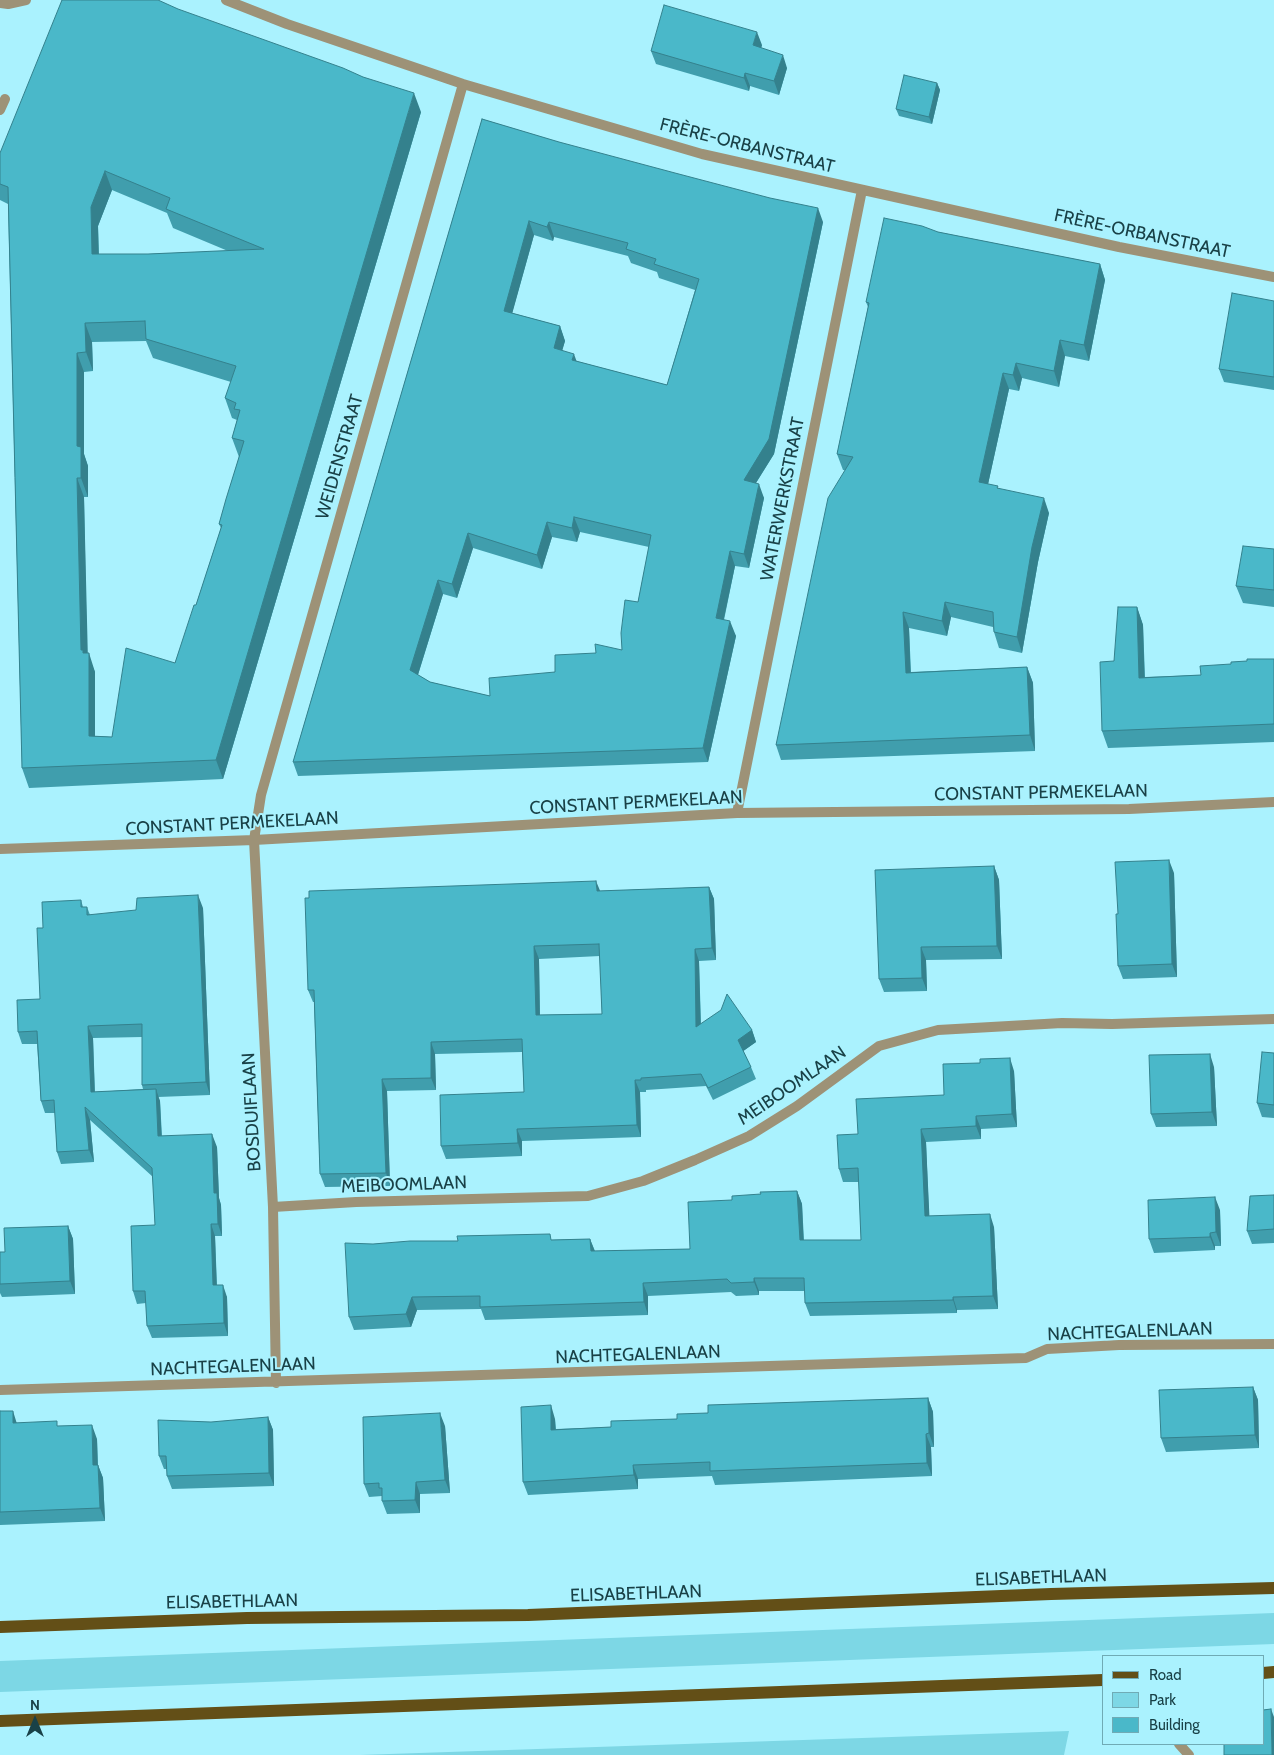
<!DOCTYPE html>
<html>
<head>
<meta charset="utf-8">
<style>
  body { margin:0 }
  #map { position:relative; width:1274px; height:1755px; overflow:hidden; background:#aaf2fe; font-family:Cabin,sans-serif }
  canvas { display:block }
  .legend { position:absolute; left:1102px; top:1655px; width:162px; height:90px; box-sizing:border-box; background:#aaf2fe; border:1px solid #70abb5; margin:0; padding:6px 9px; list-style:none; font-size:15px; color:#194147 }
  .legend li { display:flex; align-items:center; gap:10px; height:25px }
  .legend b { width:25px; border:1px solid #70abb5 }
  .north { position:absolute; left:10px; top:1695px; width:50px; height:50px; -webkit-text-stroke:4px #aaf2fe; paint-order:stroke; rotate:0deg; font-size:14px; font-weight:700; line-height:20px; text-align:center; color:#194147 }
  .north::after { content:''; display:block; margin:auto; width:18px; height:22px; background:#194147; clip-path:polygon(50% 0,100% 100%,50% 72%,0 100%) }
</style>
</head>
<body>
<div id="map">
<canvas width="1274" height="1755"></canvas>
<ul class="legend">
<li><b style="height:6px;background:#634f17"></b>Road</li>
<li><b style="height:14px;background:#7dd7e5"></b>Park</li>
<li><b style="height:14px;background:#4ab8c9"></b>Building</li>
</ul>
<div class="north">N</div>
</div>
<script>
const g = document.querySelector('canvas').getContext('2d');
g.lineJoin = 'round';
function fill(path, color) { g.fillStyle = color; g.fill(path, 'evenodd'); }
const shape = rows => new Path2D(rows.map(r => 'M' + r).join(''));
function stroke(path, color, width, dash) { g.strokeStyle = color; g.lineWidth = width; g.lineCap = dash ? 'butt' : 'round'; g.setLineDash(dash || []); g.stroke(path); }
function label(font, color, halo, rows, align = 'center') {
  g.font = font + ' Cabin,sans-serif'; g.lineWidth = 4; g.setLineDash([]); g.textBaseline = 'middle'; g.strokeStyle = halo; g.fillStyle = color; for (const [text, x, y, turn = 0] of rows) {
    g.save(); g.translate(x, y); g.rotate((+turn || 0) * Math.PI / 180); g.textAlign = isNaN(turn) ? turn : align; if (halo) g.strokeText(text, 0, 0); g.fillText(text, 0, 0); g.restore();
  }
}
fill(shape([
  [1274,1613,1274,1644,0,1692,0,1661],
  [1069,1731,1064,1755,360,1755]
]), '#7dd7e5');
stroke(shape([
  [1179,1744,1189,1755]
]), '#9d9277', 10);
stroke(shape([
  [226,0,287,24,463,84,702,154,1119,247,1274,277],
  [0,3,8,4,26,0],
  [0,110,5,99],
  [737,813,862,190],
  [0,849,254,840,737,813,1129,809,1274,802],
  [273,1207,356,1202,588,1196,643,1181,695,1160,749,1136,797,1106,879,1046,938,1030,1062,1023,1112,1024,1274,1019],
  [276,1383,273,1207,254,840,261,795,463,84],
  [0,1390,1026,1358,1047,1349,1119,1345,1274,1344]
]), '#9d9277', 10);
stroke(shape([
  [0,1627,247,1618,528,1615,1051,1594,1274,1588],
  [1263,1673,1274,1672],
  [0,1721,1103,1680]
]), '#634f17', 12);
fill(shape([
  [762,45,761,48,787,68,779,95,750,86,749,91,656,64,651,51],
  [937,83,940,90,932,124,899,116,896,109],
  [421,112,223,779,29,788,22,768,8,204,0,200,0,153],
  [112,190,167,213,173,228,228,251,148,254,99,254,98,226],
  [146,341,153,358,231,382,225,398,232,418,237,420,232,438,239,457,219,524,221,528,196,605,175,663,112,737,95,736,95,672,87,653,84,497,88,497,88,466,84,454,84,372,93,371,92,342],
  [482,119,823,222,774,454,756,483,764,498,749,568,735,566,724,620,736,636,708,762,298,776,293,762],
  [534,235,553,241,554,237,628,256,631,263,657,272,659,278,695,290,667,385,576,361,562,350,565,341,560,326,512,313],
  [580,532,649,547,638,602,622,650,596,653,555,672,490,696,430,682,418,675,443,594,457,598,473,548,542,569,552,537,577,542],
  [938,232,1100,264,1105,280,1089,361,1065,356,1059,387,1022,378,1019,391,1009,389,988,484,998,488,1049,513,1038,562,1022,653,999,648,994,632,993,627,951,617,947,636,909,628,911,672,1027,667,1033,683,1035,751,781,760,776,745,845,470,843,470,837,454,868,307,866,302],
  [1274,301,1274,390,1224,382,1219,369],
  [1274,549,1274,607,1243,603,1236,586],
  [1137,607,1143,625,1145,677,1201,675,1231,664,1247,661,1274,659,1274,742,1108,748,1102,731,1114,661],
  [994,866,999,880,1002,959,926,960,927,991,884,992,879,979],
  [1174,873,1177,977,1123,979,1118,966,1118,914],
  [709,887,714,899,716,960,699,961,701,1024,752,1030,756,1042,743,1051,751,1067,756,1079,713,1100,706,1086,646,1090,646,1092,640,1092,641,1137,522,1141,522,1156,446,1159,441,1146,524,1092,522,1052,435,1054,436,1090,387,1091,390,1186,325,1187,320,1174,314,1002,313,1002,308,990,600,891],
  [600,956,602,1014,540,1015,539,959],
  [81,900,83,907,87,907,90,915,203,908,210,1095,158,1097,160,1101,162,1136,217,1147,219,1198,221,1205,222,1236,215,1236,217,1285,227,1297,228,1336,152,1338,147,1326,146,1303,137,1304,133,1291,155,1225,153,1177,90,1120,94,1162,61,1164,57,1152,55,1113,45,1113,41,1101,37,1044,22,1044,18,1032,40,999,43,928],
  [142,1037,142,1085,143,1089,95,1092,93,1038],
  [1274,1053,1274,1118,1262,1117,1257,1103],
  [1214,1067,1217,1126,1156,1127,1151,1114],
  [1014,1071,1017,1127,981,1129,981,1139,926,1142,929,1216,994,1227,998,1309,957,1310,957,1313,810,1316,805,1303,805,1291,759,1291,759,1295,736,1296,731,1292,648,1296,648,1315,485,1320,481,1309,417,1310,411,1327,354,1330,349,1317,373,1244,590,1239,595,1251,690,1249,732,1200,761,1194,797,1191,802,1204,804,1240,861,1240,859,1182,843,1182,839,1169,858,1134,944,1095],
  [1274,1195,1274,1243,1252,1244,1247,1231],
  [1220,1210,1221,1246,1215,1246,1215,1250,1154,1253,1149,1239],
  [68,1226,73,1239,75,1294,2,1297,0,1293,0,1284,5,1252],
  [1253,1387,1258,1400,1259,1448,1166,1452,1161,1438],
  [928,1398,933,1412,934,1447,931,1447,932,1476,715,1485,712,1476,638,1479,638,1489,528,1495,523,1482,555,1419,556,1429,611,1427,677,1419,708,1413],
  [0,1411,17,1423,58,1426,97,1439,98,1465,103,1478,105,1521,0,1525],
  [268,1417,273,1430,274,1486,172,1489,167,1476,167,1469,164,1469,159,1456],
  [445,1426,450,1493,420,1494,420,1513,387,1514,382,1501,382,1496,369,1497,364,1484]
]), '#409ead');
fill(shape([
  [757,32,762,45,758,58,753,45],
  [783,55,787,68,779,95,774,81],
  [745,73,750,86,749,91,744,78],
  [937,83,940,90,932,124,929,117],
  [414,93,421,112,223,779,216,760],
  [105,171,112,190,98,226,99,273,92,254,91,207],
  [818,208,823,222,774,454,749,494,744,480],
  [529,221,534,235,509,325,504,311],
  [549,222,554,237,553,241,547,227],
  [1100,264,1105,280,1089,361,1084,345],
  [85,323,92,342,93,371,86,352],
  [560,326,565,341,559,362,554,348],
  [1060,340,1065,356,1059,387,1054,371],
  [77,353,84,372,84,454,88,466,88,497,81,478,77,446],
  [574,354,579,368,572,360],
  [1016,363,1022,378,1019,391,1013,375],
  [1003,373,1009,389,985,498,979,482],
  [77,478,84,497,88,662,89,653,95,672,95,755,89,736,81,650],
  [759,484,764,498,749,568,744,554],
  [1044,498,1049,513,1038,562,1022,653,1017,637,1032,547],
  [574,517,580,532,577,542,572,528],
  [547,522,552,537,542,569,537,555],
  [468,533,473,548,457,598,452,584],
  [730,551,735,566,721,632,716,618],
  [438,580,443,594,415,684,410,670],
  [945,602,951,617,947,636,942,621],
  [1137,607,1143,625,1145,695,1139,678],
  [903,612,909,628,911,688,906,673],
  [730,621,736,636,708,762,703,748],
  [1027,667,1033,683,1035,751,1030,735],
  [1169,860,1174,873,1177,977,1172,964],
  [994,866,999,880,1002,959,997,946],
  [596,881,601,893,597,891],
  [709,887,714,899,716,960,712,948],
  [198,895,203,908,210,1095,206,1082],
  [534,946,539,959,540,1028,536,1015],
  [921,947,926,960,927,991,922,978],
  [695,949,699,961,701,1039,696,1027],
  [88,1026,93,1038,95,1104,91,1092],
  [752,1030,756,1042,742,1052,738,1040],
  [431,1042,435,1054,436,1090,431,1078],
  [1210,1054,1214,1067,1217,1126,1212,1112],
  [1010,1058,1014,1071,1017,1127,1012,1114],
  [382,1079,387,1091,390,1186,386,1173],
  [635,1080,640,1092,641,1137,637,1125],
  [156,1089,160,1101,162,1148,158,1136],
  [85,1107,90,1120,94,1162,89,1150],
  [976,1116,981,1129,981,1139,976,1126],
  [517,1129,522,1141,522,1156,518,1143],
  [921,1129,926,1142,930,1229,925,1216],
  [212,1134,217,1147,219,1198,221,1205,222,1236,218,1224,214,1193],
  [797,1191,802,1204,804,1253,800,1240],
  [1215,1197,1220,1210,1221,1246,1216,1232],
  [990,1214,994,1227,998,1309,993,1296],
  [211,1224,215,1236,217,1297,213,1285],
  [68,1226,73,1239,75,1294,70,1281],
  [1210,1233,1215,1246,1215,1250,1210,1237],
  [590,1239,595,1252,591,1251],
  [754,1278,759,1291,759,1295,754,1282],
  [643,1283,648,1296,648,1315,644,1302],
  [223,1285,227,1297,228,1336,224,1323],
  [412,1297,417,1310,411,1327,406,1314],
  [953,1297,957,1310,957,1313,953,1300],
  [1253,1387,1258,1400,1259,1448,1255,1435],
  [928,1398,933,1412,934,1447,929,1433],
  [551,1405,555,1419,556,1443,551,1430],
  [13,1411,17,1424,13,1423],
  [440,1413,445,1426,450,1493,445,1480],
  [268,1417,273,1430,274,1486,269,1473],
  [92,1425,97,1439,98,1478,93,1465],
  [926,1434,931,1447,932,1476,927,1463],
  [98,1465,103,1478,105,1521,100,1508],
  [633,1465,638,1479,638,1489,634,1475],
  [416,1482,420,1494,420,1513,415,1500],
  [1271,1709,1274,1717,1274,1755,1272,1755]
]), '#34818d');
const building = shape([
  [62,0,158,0,178,9,343,68,363,77,414,93,216,760,22,768,8,187,0,184,0,153,62,0],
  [105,171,170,198,166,209,264,249,148,254,92,254,91,207,105,171],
  [145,321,146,339,236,366,225,398,236,403,234,409,240,410,232,438,244,441,226,499,219,524,222,525,196,605,194,605,175,663,126,648,112,737,89,736,89,653,83,653,83,650,81,650,77,478,81,478,81,447,77,446,77,353,86,352,85,323,145,321],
  [664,5,757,32,753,45,783,55,774,81,745,73,744,78,651,51,664,5],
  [904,75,937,83,929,117,896,109,904,75],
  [482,119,559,142,675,173,770,198,818,208,769,439,744,480,759,484,744,554,730,551,716,618,730,621,703,748,293,762,482,119],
  [529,221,547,227,549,222,628,243,626,249,656,259,654,264,699,279,667,385,572,360,574,354,554,348,560,326,504,311,529,221],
  [574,517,651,535,638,602,625,600,621,633,622,650,595,644,596,653,555,655,555,672,489,678,490,696,430,682,410,670,438,580,452,584,468,533,537,555,547,522,572,528,574,517],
  [884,218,922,226,938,232,1100,264,1084,345,1060,340,1054,371,1016,363,1013,375,1003,373,979,482,998,486,997,488,1044,498,1032,547,1017,637,994,632,993,612,945,602,942,621,903,612,906,673,1027,667,1030,735,776,745,828,498,853,457,837,454,869,303,866,302,884,218],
  [1232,293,1274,301,1274,377,1219,369,1232,293],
  [1243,546,1274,549,1274,590,1236,586,1243,546],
  [1118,607,1137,607,1139,678,1201,675,1200,666,1231,664,1231,662,1247,661,1247,659,1274,659,1274,724,1102,731,1100,662,1114,661,1118,607],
  [1169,860,1172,964,1118,966,1116,914,1118,914,1115,862,1169,860],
  [994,866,997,946,921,947,922,978,879,979,875,870,994,866],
  [596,881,597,891,709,887,712,948,695,949,696,1027,721,1010,727,994,752,1030,738,1040,751,1067,708,1088,701,1074,641,1078,641,1080,635,1080,637,1125,517,1129,518,1143,441,1146,440,1095,524,1092,522,1039,431,1042,431,1078,382,1079,386,1173,320,1174,314,990,308,990,305,898,309,898,309,891,596,881],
  [599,944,602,1014,536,1015,534,946,599,944],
  [198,895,206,1082,142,1085,142,1024,88,1026,91,1092,156,1089,158,1136,212,1134,214,1193,217,1193,218,1224,211,1224,213,1285,223,1285,224,1323,147,1326,145,1291,133,1291,131,1226,155,1225,152,1168,85,1107,89,1150,57,1152,54,1100,41,1101,37,1031,18,1032,17,1000,40,999,37,928,43,928,42,902,81,900,81,907,87,907,87,915,136,910,137,898,198,895],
  [1262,1052,1274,1053,1274,1105,1257,1103,1262,1052],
  [1210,1054,1212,1112,1151,1114,1149,1055,1210,1054],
  [1010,1058,1012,1114,976,1116,976,1126,921,1129,925,1216,990,1214,993,1296,953,1297,953,1300,805,1303,804,1278,754,1278,754,1282,731,1283,727,1279,643,1283,644,1302,480,1307,480,1296,412,1297,406,1314,349,1317,345,1243,373,1244,410,1241,458,1241,457,1236,550,1234,551,1240,590,1239,591,1251,690,1249,688,1202,732,1200,732,1196,761,1194,760,1192,797,1191,800,1240,861,1240,858,1168,839,1169,837,1135,858,1134,856,1099,944,1095,943,1064,980,1063,980,1059,1010,1058],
  [1274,1195,1274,1229,1247,1231,1250,1196,1274,1195],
  [1215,1197,1216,1232,1210,1233,1210,1237,1149,1239,1148,1200,1215,1197],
  [68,1226,70,1281,0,1284,0,1252,5,1252,4,1228,68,1226],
  [1253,1387,1255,1435,1161,1438,1159,1390,1253,1387],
  [928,1398,929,1433,926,1434,927,1463,710,1471,710,1462,633,1465,634,1475,523,1482,521,1407,551,1405,551,1430,611,1427,611,1421,677,1419,677,1414,708,1413,708,1405,928,1398],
  [0,1411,13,1411,13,1423,57,1421,57,1426,92,1425,93,1465,98,1465,100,1508,0,1512,0,1411],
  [440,1413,445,1480,416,1482,415,1500,382,1501,382,1488,379,1488,379,1483,364,1484,363,1417,440,1413],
  [268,1417,269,1473,167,1476,166,1456,159,1456,158,1420,211,1422,268,1417],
  [1271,1709,1272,1755,1224,1755,1224,1744,1263,1744,1263,1710,1271,1709]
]);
fill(building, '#4ab8c9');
stroke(building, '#34818d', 1);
label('18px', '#194147', '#aaf2fe', [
  ["FRÈRE-ORBANSTRAAT",747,146,14],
  ["FRÈRE-ORBANSTRAAT",1142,234,12],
  ["WEIDENSTRAAT",340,457,-74],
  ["WATERWERKSTRAAT",783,499,-79],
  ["CONSTANT PERMEKELAAN",1041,793,-1],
  ["CONSTANT PERMEKELAAN",636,803,-3],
  ["CONSTANT PERMEKELAAN",232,824,-3],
  ["MEIBOOMLAAN",792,1086,-34],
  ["BOSDUIFLAAN",252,1112,-93],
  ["MEIBOOMLAAN",404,1185,-2],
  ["NACHTEGALENLAAN",1130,1332,-2],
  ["NACHTEGALENLAAN",638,1355,-2],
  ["NACHTEGALENLAAN",233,1367,-2],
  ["ELISABETHLAAN",1041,1578,-2],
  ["ELISABETHLAAN",636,1594,-2],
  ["ELISABETHLAAN",232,1602,-1]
]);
</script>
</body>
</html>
